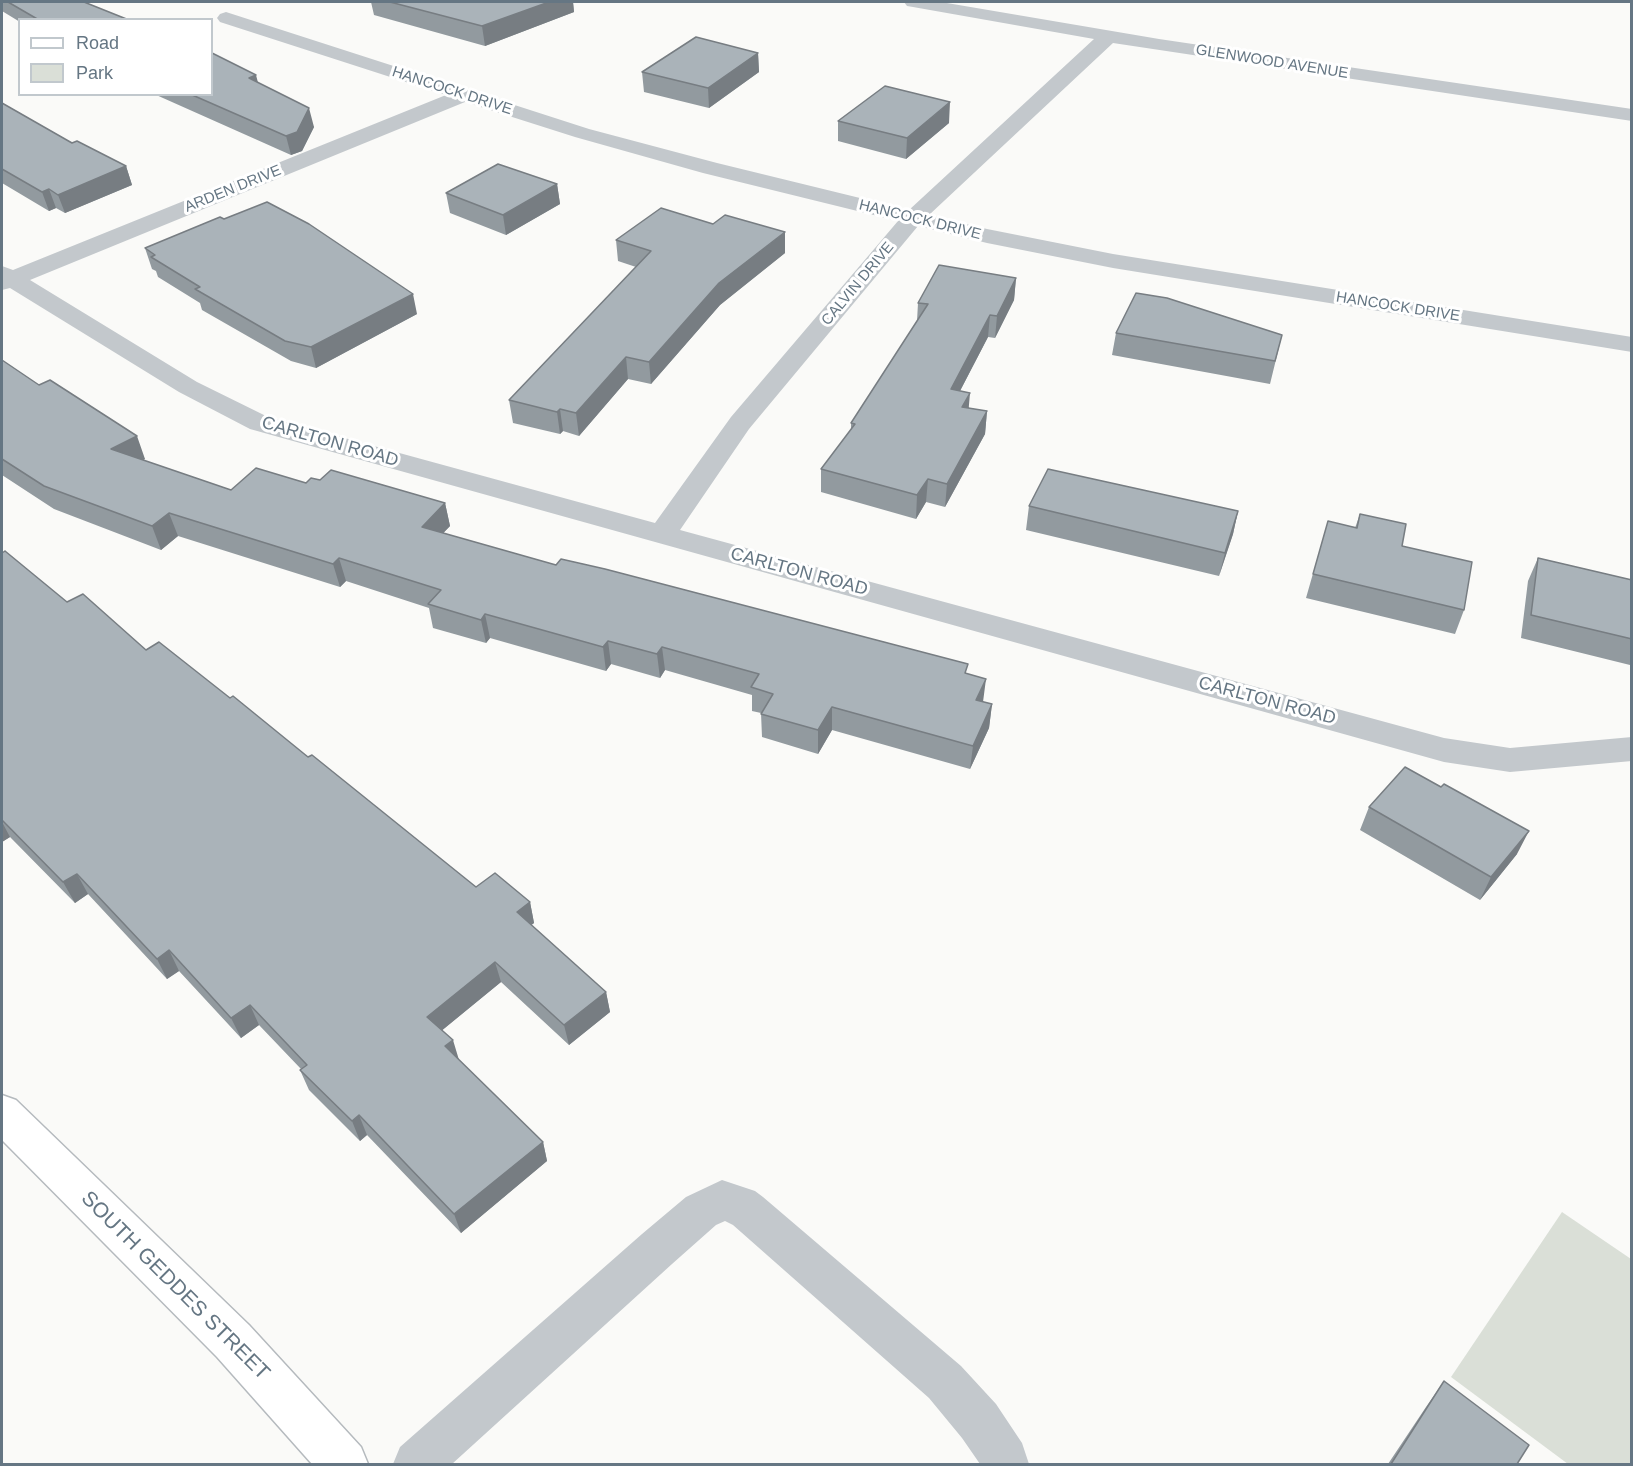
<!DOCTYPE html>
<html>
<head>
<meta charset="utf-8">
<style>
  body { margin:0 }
  #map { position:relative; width:1633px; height:1466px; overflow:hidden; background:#fafaf8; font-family:Helvetica,sans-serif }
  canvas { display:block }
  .frame { position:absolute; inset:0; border:3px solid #657683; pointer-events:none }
  .legend { position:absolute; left:18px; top:18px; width:195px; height:78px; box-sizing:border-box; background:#fff; border:2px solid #c1c8cd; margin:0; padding:8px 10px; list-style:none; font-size:18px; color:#657683 }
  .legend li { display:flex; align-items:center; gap:12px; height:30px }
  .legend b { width:30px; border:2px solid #c1c8cd }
</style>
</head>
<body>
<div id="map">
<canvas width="1633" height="1466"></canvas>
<div class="frame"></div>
<ul class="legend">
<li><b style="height:8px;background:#fff"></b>Road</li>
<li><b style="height:16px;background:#dadfd7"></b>Park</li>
</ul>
</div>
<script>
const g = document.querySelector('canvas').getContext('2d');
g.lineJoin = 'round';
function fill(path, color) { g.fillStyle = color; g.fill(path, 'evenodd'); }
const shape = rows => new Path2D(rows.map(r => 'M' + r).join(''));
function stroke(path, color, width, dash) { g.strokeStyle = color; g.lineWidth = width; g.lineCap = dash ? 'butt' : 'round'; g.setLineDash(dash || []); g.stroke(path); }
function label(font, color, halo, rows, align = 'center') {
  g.font = font + ' Helvetica,sans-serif'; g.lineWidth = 6; g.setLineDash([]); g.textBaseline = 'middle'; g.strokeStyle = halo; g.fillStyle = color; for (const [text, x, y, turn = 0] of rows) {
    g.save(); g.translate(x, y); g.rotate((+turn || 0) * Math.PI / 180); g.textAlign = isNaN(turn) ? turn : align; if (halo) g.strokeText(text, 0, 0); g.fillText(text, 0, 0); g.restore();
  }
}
fill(shape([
  [1562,1212,1631,1259,1631,1464,1568,1464,1451,1377]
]), '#dadfd7');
const major = shape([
  [2,1095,16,1100,249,1325,361,1447,368,1464,312,1464,217,1357,2,1140,2,1095]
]);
stroke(major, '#b5babe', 3);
fill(shape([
  [904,2,941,2,1159,39,1632,109,1632,121,1113,43,929,215,987,229,1113,254,1632,337,1632,352,1113,268,987,243,918,226,749,429,680,530,1444,738,1510,748,1632,737,1632,761,1510,772,1444,762,250,429,179,392,10,288,2,290,2,266,13,270,446,95,220,22,217,18,220,14,226,12,589,129,717,163,909,210,1094,39,913,7,907,6,904,2],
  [465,102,575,137,703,173,898,221,731,417,655,523,268,417,197,382,30,280,465,102],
  [722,1180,755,1191,763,1197,961,1366,996,1404,1022,1443,1029,1464,980,1464,962,1438,929,1398,733,1225,725,1221,716,1225,672,1264,452,1464,393,1464,400,1447,642,1234,686,1197,722,1180]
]), '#c3c8cc');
fill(major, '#fff');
fill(shape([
  [2,2,84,2,129,20,20,20,20,22,2,11],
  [371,2,573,2,574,12,485,46,374,15],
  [758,53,759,72,709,108,644,92,642,72],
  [258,83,314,127,302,151,291,155,154,94,212,94],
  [2,103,72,143,126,166,132,185,65,213,56,208,49,211,2,183],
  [838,121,949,123,906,159,838,141],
  [557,184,560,204,506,235,450,213,446,193],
  [616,240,785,253,720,305,651,384,628,379,579,436,563,431,560,434,513,423,509,400,636,267,618,261],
  [145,248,417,314,316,368,291,361,202,310,200,303,158,277,156,271,152,269],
  [1016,278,1014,300,995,338,988,337,960,391,969,408,987,411,985,434,945,507,926,502,916,519,821,492,821,469,851,430,851,423,917,321,918,303],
  [1116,333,1282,335,1270,384,1112,355],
  [2,360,145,459,143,460,231,490,306,483,320,480,445,503,450,526,443,533,556,565,967,674,983,702,992,704,989,728,970,769,832,730,818,754,762,737,761,713,752,711,752,695,665,670,660,678,611,664,606,671,490,638,486,643,433,628,429,608,346,581,340,587,178,536,161,550,54,509,2,475],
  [1029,506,1238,511,1233,534,1219,576,1026,530],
  [1360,514,1402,546,1464,610,1455,634,1306,598,1328,521,1355,528],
  [2,553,67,602,146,650,230,698,308,757,476,887,530,902,534,923,531,925,606,992,610,1012,569,1045,501,982,442,1030,459,1060,543,1142,547,1161,461,1233,367,1135,360,1141,309,1090,300,1070,301,1069,259,1025,241,1038,179,971,167,979,88,894,75,903,10,837,2,842],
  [1538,558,1632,580,1632,662,1630,665,1521,638,1528,581],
  [1369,807,1517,854,1480,900,1360,830],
  [1444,1381,1517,1464,1388,1464,1426,1407]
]), '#929a9f');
fill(shape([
  [549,2,573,2,574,12,485,46,482,26],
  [758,53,759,72,709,108,708,88],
  [256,75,261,94,249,78],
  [950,102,949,123,906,159,907,138],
  [309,108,314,127,302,151,291,155,286,136],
  [126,166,132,185,65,213,58,195],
  [557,184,560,204,506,235,503,215],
  [49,189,56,208,49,211,42,192],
  [785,232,785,253,720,305,651,384,649,362,719,283],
  [1016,278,1014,300,995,338,997,316],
  [413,294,417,314,316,368,311,347],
  [990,315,988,337,949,412,951,389],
  [626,357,628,379,579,436,576,413],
  [970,393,968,416,962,407],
  [560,409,563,431,560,434,557,412],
  [987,411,985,434,945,507,947,484],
  [137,436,145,459,120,472,111,449],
  [928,479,926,502,916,519,917,495],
  [445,503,450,526,427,550,422,527],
  [1238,511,1233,534,1219,576,1225,553],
  [169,513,178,536,161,550,152,526],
  [339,558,346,581,340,587,333,564],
  [485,614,490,638,486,643,481,620],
  [608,641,611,664,606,671,603,647],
  [662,647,665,670,660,678,657,654],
  [986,679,983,702,976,700],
  [992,704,989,728,970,769,973,746],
  [832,707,832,730,818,754,818,730],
  [2,822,10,837,2,842],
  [1529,831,1517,854,1480,900,1491,877],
  [77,874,88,894,75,903,63,882],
  [530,902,534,923,521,933,517,912],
  [169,950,179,971,167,979,157,959],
  [495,962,501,982,434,1037,427,1017],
  [606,992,610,1012,569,1045,564,1025],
  [250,1005,259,1025,241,1038,231,1018],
  [453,1040,459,1060,445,1046],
  [359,1115,367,1135,360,1141,352,1121],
  [543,1142,547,1161,461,1233,454,1214]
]), '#777d82');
const building = shape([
  [8,2,84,2,129,20,39,20,8,2],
  [390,2,549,2,482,26,390,2],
  [696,37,758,53,708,88,642,72,696,37],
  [212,53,256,75,249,78,309,108,297,132,286,136,190,94,212,94,212,53],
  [885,86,950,102,907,138,838,121,885,86],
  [2,103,72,143,77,141,126,166,58,195,49,189,42,192,2,169,2,103],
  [498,164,557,184,503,215,446,193,498,164],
  [267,202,309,224,413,294,311,347,285,341,195,289,200,287,151,257,155,255,145,248,220,217,224,219,267,202],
  [661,208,713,224,725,215,785,232,719,283,649,362,626,357,576,413,560,409,557,412,509,400,651,251,616,240,661,208],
  [939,265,1016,278,997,316,990,315,951,389,970,393,962,407,987,411,947,484,928,479,917,495,821,469,855,424,851,423,928,304,918,303,939,265],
  [1136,293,1167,298,1282,335,1275,361,1116,333,1136,293],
  [2,360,39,385,50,380,137,436,111,449,231,490,256,468,306,483,311,478,320,480,331,470,445,503,422,527,556,565,561,559,605,569,968,664,965,673,986,679,976,700,992,704,973,746,832,707,818,730,761,714,773,694,751,687,759,674,662,647,657,654,608,641,603,647,485,614,481,620,428,604,441,590,339,558,333,564,169,513,152,526,44,486,2,459,2,360],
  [1048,469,1238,511,1225,553,1029,506,1048,469],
  [1360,514,1406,524,1402,546,1472,562,1464,610,1313,574,1328,521,1357,528,1360,514],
  [5,551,67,602,83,594,146,650,159,642,230,698,233,696,308,757,312,755,476,887,495,873,530,902,517,912,606,992,564,1025,495,962,427,1017,453,1040,445,1046,543,1142,454,1214,359,1115,352,1121,300,1070,307,1065,250,1005,231,1018,169,950,157,959,77,874,63,882,2,820,2,553,5,551],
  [1538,558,1632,580,1632,639,1531,615,1538,558],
  [1405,767,1441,787,1444,784,1529,831,1491,877,1369,807,1405,767],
  [1444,1381,1529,1445,1517,1464,1391,1464,1444,1381]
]);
fill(building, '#aab3b9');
stroke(building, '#777d82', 1.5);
label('15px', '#657683', '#fff', [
  ["GLENWOOD AVENUE",1272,62,9],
  ["HANCOCK DRIVE",452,91,18],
  ["ARDEN DRIVE",233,189,-22],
  ["HANCOCK DRIVE",920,220,14],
  ["CALVIN DRIVE",858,284,-50],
  ["HANCOCK DRIVE",1398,307,9]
]);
label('18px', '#657683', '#fff', [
  ["CARLTON ROAD",330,442,16],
  ["CARLTON ROAD",799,572,15],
  ["CARLTON ROAD",1267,701,15]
]);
label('21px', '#657683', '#fff', [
  ["SOUTH GEDDES STREET",175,1286,45]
]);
</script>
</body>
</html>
